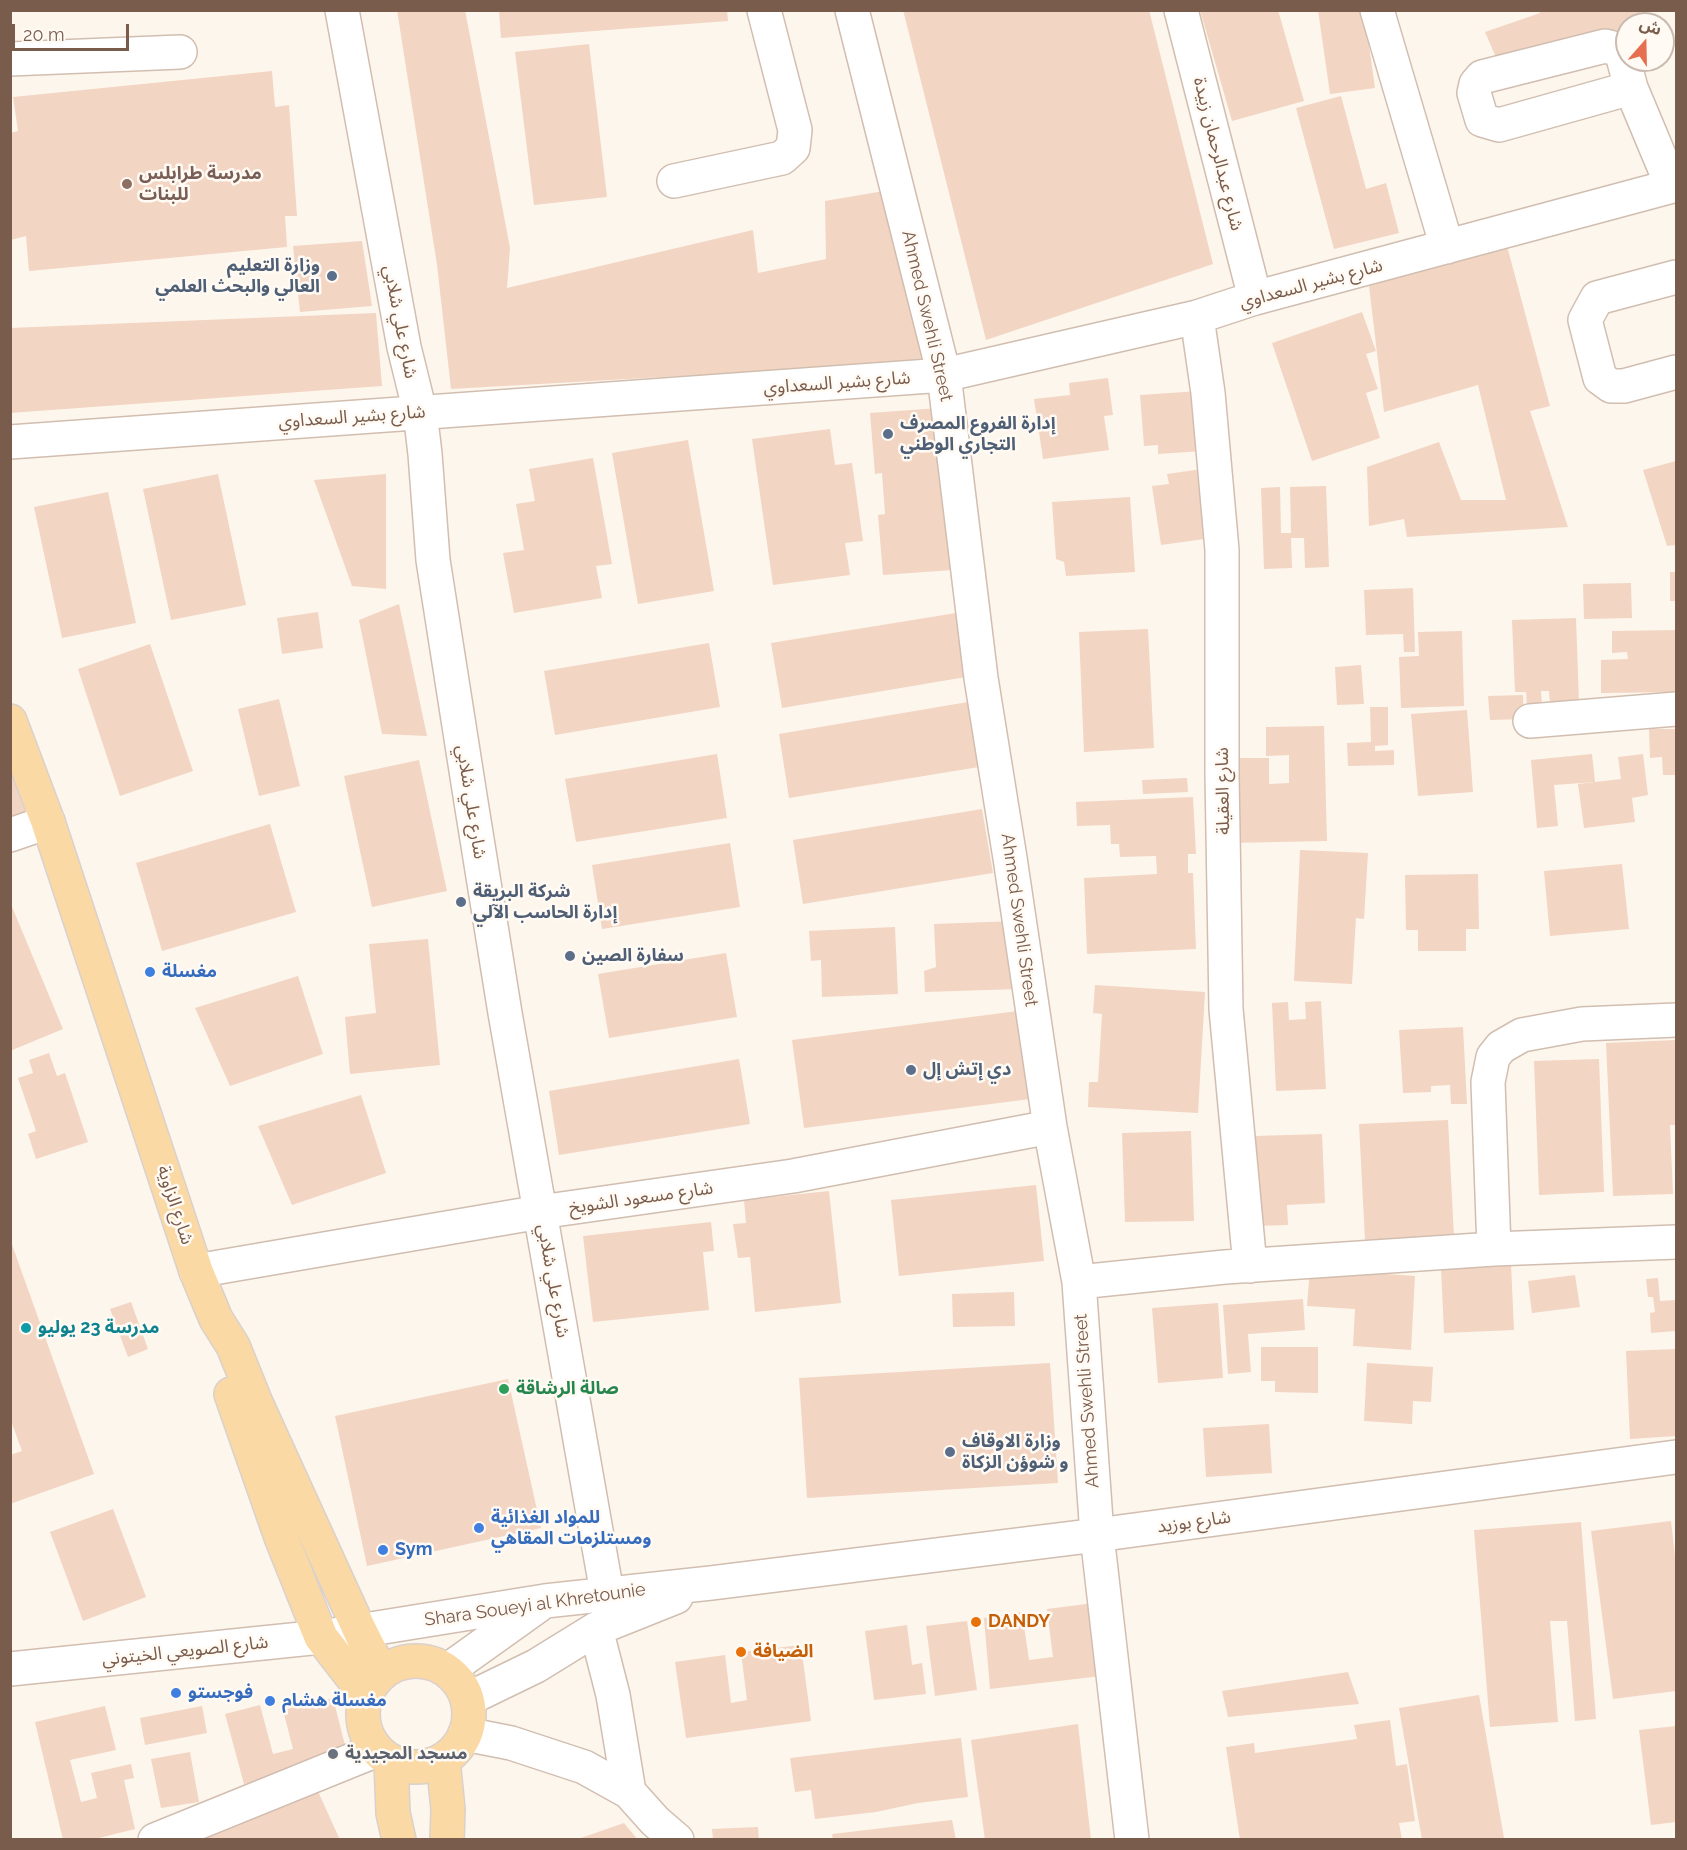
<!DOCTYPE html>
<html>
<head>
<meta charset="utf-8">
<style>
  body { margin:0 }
  #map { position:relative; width:1687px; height:1850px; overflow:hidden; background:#fdf6ec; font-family:Raleway,"Noto Sans Arabic",sans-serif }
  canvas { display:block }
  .frame { position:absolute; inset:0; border:12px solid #7a5c4d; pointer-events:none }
  .north { position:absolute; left:1615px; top:12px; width:60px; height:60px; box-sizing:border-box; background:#fffaf3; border:2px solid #cabbb1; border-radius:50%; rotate:20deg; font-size:16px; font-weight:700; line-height:24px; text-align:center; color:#7a5c4d }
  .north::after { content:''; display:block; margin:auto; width:21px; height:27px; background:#e76f51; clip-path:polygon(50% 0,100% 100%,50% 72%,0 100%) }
  .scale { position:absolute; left:12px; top:24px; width:117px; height:27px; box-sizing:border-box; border:3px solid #7a5c4d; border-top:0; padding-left:8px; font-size:18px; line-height:21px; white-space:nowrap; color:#7a5c4d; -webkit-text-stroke:4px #fffaf3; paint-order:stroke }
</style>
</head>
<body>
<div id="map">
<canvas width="1687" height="1850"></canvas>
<div class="frame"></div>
<div class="north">ش</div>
<div class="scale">20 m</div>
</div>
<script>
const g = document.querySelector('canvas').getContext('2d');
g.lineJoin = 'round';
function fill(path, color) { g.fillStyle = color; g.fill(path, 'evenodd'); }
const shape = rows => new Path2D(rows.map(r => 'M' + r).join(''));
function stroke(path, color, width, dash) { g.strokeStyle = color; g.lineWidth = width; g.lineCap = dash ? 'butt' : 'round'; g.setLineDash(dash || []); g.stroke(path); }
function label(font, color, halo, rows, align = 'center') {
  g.font = font + ' Raleway,"Noto Sans Arabic",sans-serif'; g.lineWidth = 5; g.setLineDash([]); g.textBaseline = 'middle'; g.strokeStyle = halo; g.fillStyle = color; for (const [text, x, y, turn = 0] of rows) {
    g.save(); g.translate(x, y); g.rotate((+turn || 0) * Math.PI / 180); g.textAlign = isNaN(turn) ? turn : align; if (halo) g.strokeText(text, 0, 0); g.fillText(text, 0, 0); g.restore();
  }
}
fill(shape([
  [397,10,465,10,510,248,507,288,753,230,758,273,826,259,825,201,884,191,929,362,451,389,437,265],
  [499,10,727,10,728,21,501,38],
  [903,10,1149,10,1213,264,986,340],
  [1200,10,1278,10,1304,101,1232,121],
  [1318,10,1364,10,1375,88,1330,94],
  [1539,10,1646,10,1649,20,1638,24,1627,24,1627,27,1501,69,1485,32,1540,13],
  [589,44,607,197,534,205,515,52],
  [272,71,275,107,289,105,297,216,285,216,287,247,29,271,26,236,11,240,10,233,10,133,18,131,13,97],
  [1341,96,1366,189,1386,183,1399,233,1334,249,1296,108],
  [362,241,372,306,300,312,293,246],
  [1507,246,1550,406,1530,411,1568,527,1407,537,1404,519,1369,526,1367,467,1439,442,1461,500,1506,500,1478,385,1384,412,1369,286],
  [1362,312,1376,351,1366,354,1378,389,1366,393,1380,438,1312,461,1272,343],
  [376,313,382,386,10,413,10,328],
  [1108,378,1113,415,1104,416,1109,450,1043,459,1034,399,1070,395,1069,383],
  [1199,391,1203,451,1158,454,1158,445,1144,446,1140,395],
  [939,408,952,570,883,575,878,515,885,514,882,473,875,474,870,413],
  [830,429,835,465,852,463,863,541,845,543,850,575,773,585,752,439],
  [688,440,714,591,638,604,612,453],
  [593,458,612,564,596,566,602,598,514,613,503,553,524,550,516,504,535,501,529,469],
  [1676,461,1676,545,1667,546,1643,470],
  [1202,469,1212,538,1161,545,1152,486,1169,484,1167,474],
  [218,474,246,605,171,620,143,489],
  [386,474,386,589,352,586,314,480],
  [1326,486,1329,567,1305,568,1304,538,1291,538,1292,568,1264,569,1261,488,1280,487,1281,533,1291,533,1290,487],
  [108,492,136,623,62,638,34,507],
  [1130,497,1135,572,1066,576,1064,562,1056,559,1052,502],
  [1670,572,1676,572,1676,601,1670,601],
  [1631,583,1632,618,1584,619,1583,584],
  [1413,588,1415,652,1404,652,1403,634,1366,635,1364,590],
  [399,604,427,736,382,734,359,620],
  [318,612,323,648,282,654,277,618],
  [962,612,972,676,782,708,771,643],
  [1576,618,1579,703,1550,704,1549,691,1541,691,1542,706,1527,706,1526,692,1515,692,1512,620],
  [1148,629,1154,748,1084,752,1079,632],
  [1676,630,1676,692,1601,693,1601,660,1628,659,1627,652,1612,653,1612,631],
  [1462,631,1464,706,1401,708,1399,657,1419,656,1418,632],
  [709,643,720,707,555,735,544,671],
  [150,644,193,771,120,796,78,669],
  [1361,665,1364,704,1337,705,1335,667],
  [1523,695,1524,719,1490,720,1488,696],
  [279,699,300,786,259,796,238,709],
  [968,702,979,767,789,798,779,734],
  [1370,707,1388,707,1388,745,1375,746,1375,751,1394,750,1394,765,1348,766,1347,743,1371,742],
  [1467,710,1473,792,1418,796,1411,714],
  [1324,726,1327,841,1228,843,1226,758,1269,758,1269,784,1289,783,1289,755,1266,756,1266,727],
  [1649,729,1676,729,1676,775,1663,775,1662,757,1650,758],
  [717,754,727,818,576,842,565,779],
  [1592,754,1595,782,1554,785,1558,826,1537,828,1531,760],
  [1643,754,1648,795,1632,798,1635,822,1584,828,1578,784,1621,779,1618,757],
  [419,760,447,891,372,907,344,776],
  [10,770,28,816,10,822],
  [1187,778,1188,792,1143,794,1142,780],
  [1193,797,1196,854,1188,854,1188,873,1193,873,1196,949,1087,954,1084,878,1157,874,1156,856,1120,857,1119,844,1111,844,1110,825,1077,826,1076,802],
  [982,809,993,873,803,904,793,840],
  [270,824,296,912,162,951,136,863],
  [730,843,740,907,602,929,592,865],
  [1300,850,1368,853,1364,919,1356,918,1352,984,1294,981],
  [1622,864,1629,929,1550,936,1544,871],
  [1478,874,1479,929,1466,929,1466,951,1418,951,1418,930,1406,930,1405,875],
  [10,902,63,1029,10,1051],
  [1016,921,1018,989,925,992,924,971,936,967,934,924],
  [895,927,898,994,822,997,821,960,811,961,809,931],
  [428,939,440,1065,350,1074,345,1017,376,1013,369,944],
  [726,953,737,1017,609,1038,598,974],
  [298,976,323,1054,230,1086,195,1008],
  [1095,985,1205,992,1198,1113,1088,1107,1089,1082,1098,1082,1102,1014,1093,1013],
  [1321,1001,1326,1089,1276,1091,1272,1003,1288,1002,1289,1020,1306,1019,1305,1002],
  [1018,1011,1030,1099,804,1128,792,1040],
  [1463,1027,1467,1104,1451,1104,1450,1085,1431,1086,1431,1092,1403,1093,1399,1030],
  [1676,1040,1676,1125,1670,1125,1673,1194,1613,1196,1606,1043],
  [49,1053,57,1076,65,1073,88,1142,36,1159,28,1134,36,1131,18,1078,33,1073,29,1060],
  [739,1059,750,1124,559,1155,549,1091],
  [1599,1059,1604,1192,1539,1195,1534,1061],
  [361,1095,386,1173,292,1205,258,1126],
  [1448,1120,1454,1237,1365,1240,1359,1124],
  [1191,1131,1194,1221,1125,1222,1122,1133],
  [1322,1134,1325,1203,1287,1205,1288,1225,1258,1226,1255,1136],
  [1036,1185,1044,1261,899,1276,891,1200],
  [829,1191,841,1303,755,1312,750,1257,738,1258,733,1224,746,1223,744,1200],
  [711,1222,714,1251,703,1252,709,1310,593,1322,583,1236],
  [10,1239,94,1474,10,1504,10,1455,22,1451,10,1418],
  [1511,1264,1514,1330,1444,1333,1441,1268],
  [1310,1269,1415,1276,1411,1350,1353,1346,1355,1309,1307,1306],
  [1575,1275,1580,1307,1532,1313,1528,1281],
  [1658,1278,1660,1301,1676,1300,1676,1331,1651,1333,1650,1313,1655,1312,1653,1297,1648,1297,1646,1279],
  [1014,1292,1015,1326,953,1327,952,1294],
  [1303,1299,1305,1330,1248,1334,1251,1372,1228,1374,1223,1305],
  [131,1302,148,1349,128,1357,110,1309],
  [1218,1303,1223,1378,1158,1383,1152,1308],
  [1261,1347,1318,1347,1318,1393,1275,1392,1275,1381,1261,1381],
  [1676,1349,1676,1436,1630,1439,1626,1351],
  [1050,1363,1058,1483,807,1498,799,1378],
  [1367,1363,1433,1367,1431,1402,1413,1401,1412,1424,1364,1421],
  [508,1379,541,1528,367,1566,335,1416],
  [1269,1424,1272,1473,1206,1477,1203,1428],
  [113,1509,146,1597,83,1621,50,1532],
  [1671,1521,1676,1565,1676,1691,1613,1699,1591,1531],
  [1581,1522,1596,1719,1575,1721,1567,1621,1550,1621,1558,1722,1490,1727,1474,1530],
  [1102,1602,1110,1675,990,1689,984,1618,1022,1612,1029,1660,1053,1657,1047,1609],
  [967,1621,977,1690,935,1696,926,1626],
  [907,1625,912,1665,922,1663,926,1694,874,1700,865,1631],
  [801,1645,811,1721,686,1738,675,1662,725,1655,731,1703,747,1700,741,1652],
  [1348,1672,1359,1704,1228,1717,1222,1691],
  [1479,1695,1504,1838,1422,1840,1399,1708],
  [333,1698,348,1757,244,1784,225,1714,260,1705,273,1754,293,1749,283,1710],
  [105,1706,116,1750,70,1760,81,1802,97,1798,91,1773,131,1764,134,1778,124,1780,135,1829,91,1840,63,1840,35,1722],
  [202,1706,207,1733,145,1745,140,1718],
  [1390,1720,1396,1766,1407,1764,1415,1821,1399,1823,1402,1840,1240,1840,1226,1747,1254,1743,1255,1753,1357,1739,1354,1725],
  [1078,1724,1091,1840,985,1840,971,1740],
  [1676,1726,1676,1822,1651,1825,1639,1730],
  [961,1738,968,1797,918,1803,876,1812,815,1819,811,1790,795,1792,790,1758],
  [190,1752,199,1802,161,1808,151,1759],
  [316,1787,340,1840,200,1840],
  [952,1820,956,1840,833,1840,832,1834],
  [624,1823,638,1840,578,1840,578,1839],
  [758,1827,759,1840,713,1840,712,1829]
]), '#f3d5c3');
const minor = shape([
  [342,10,404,347,420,412,425,454,433,560,471,802,505,1013,607,1593],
  [852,10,944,375,981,678,1010,858,1050,1127,1079,1282,1097,1535,1132,1840],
  [1181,10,1255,298],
  [1377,10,1447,247],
  [10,59,180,52],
  [1631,88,1499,125,1482,120,1474,93,1476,84,1482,77,1605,46,1621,50,1631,88,1672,186],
  [674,181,782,158,793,148,795,130,764,10],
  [1676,277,1597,298,1585,320,1600,378,1611,386,1624,386,1676,372],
  [1197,317,1208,393,1222,550,1222,775,1226,1009,1250,1266],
  [10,442,944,375,1197,317,1255,298,1676,185],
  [1530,721,1676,709],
  [10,835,48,822],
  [1494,1249,1488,1082,1493,1057,1501,1047,1522,1035,1582,1024,1676,1020],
  [196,1271,540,1212,793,1176,1050,1127],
  [1079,1282,1225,1267,1494,1249,1676,1242],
  [596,1629,613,1695,629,1792],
  [10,1669,321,1637,545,1601,711,1583,1097,1535,1676,1457],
  [448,1670,539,1605],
  [468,1699,536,1666,596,1629,676,1597],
  [465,1734,511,1743,584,1767,629,1792,655,1821,677,1840],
  [155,1840,377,1750]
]);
const major = shape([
  [10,721,48,822,196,1271,216,1319,233,1346,256,1403,360,1631,381,1673],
  [231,1394,281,1537,321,1637,366,1695],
  '363 1714a53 53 0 1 1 106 0a53 53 0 1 1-106 0Z',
  [443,1760,448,1809,447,1840],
  [391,1761,393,1813,399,1840]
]);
stroke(minor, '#d1beb0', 36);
stroke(major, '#dad1cd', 36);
stroke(minor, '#fff', 33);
stroke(major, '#fbd9a5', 33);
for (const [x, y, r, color] of [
  [127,184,6,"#8d6e63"],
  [332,276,6,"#5c6f8a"],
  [888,434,6,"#5c6f8a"],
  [461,902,6,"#5c6f8a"],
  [570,956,6,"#5c6f8a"],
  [150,972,6,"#3f7fe0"],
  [911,1070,6,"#5c6f8a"],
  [26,1328,6,"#0f9aa8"],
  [504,1389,6,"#2e9e5b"],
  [950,1452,6,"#5c6f8a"],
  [479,1528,6,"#3f7fe0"],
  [383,1550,6,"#3f7fe0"],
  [976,1622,6,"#e8710a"],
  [741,1652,6,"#e8710a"],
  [176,1693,6,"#3f7fe0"],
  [270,1701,6,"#3f7fe0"],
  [333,1754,6,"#6b7280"]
]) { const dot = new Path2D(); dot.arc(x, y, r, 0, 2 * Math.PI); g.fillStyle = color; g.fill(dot); stroke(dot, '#fffaf3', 2); }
label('18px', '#7a5c4d', '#fffaf3', [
  ["شارع عبدالرحمان زبيدة",1218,154,76],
  ["شارع بشير السعداوي",1311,284,-15],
  ["Ahmed Swehli Street",927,316,77],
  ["شارع علي شلابي",400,322,79],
  ["شارع بشير السعداوي",837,383,-4],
  ["شارع بشير السعداوي",352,417,-4],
  ["شارع العقيلة",1223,791,-91],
  ["شارع علي شلابي",471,802,81],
  ["Ahmed Swehli Street",1019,920,82],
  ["شارع مسعود الشويخ",641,1198,-8],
  ["شارع الزاوية",175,1205,72],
  ["شارع علي شلابي",553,1281,80],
  ["Ahmed Swehli Street",1087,1401,-94],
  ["شارع بوزيد",1194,1522,-8],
  ["Shara Soueyi al Khretounie",535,1605,-8],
  ["شارع الصويعي الخيتوني",185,1651,-6]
]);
label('bold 18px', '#785e54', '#fffaf3', [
  ["مدرسة طرابلس",139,174],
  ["للبنات",139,195]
], 'left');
label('bold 18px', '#4e5e75', '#fffaf3', [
  ["وزارة التعليم",320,266,"right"],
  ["العالي والبحث العلمي",320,287,"right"],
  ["إدارة الفروع المصرف",900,424],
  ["التجاري الوطني",900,445],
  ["شركة البريقة",473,892],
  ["إدارة الحاسب الآلي",473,913],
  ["سفارة الصين",582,956],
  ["دي إتش إل",923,1070],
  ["وزارة الاوقاف",962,1442],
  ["و شوؤن الزكاة",962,1463]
], 'left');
label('bold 18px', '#366cbe', '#fffaf3', [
  ["مغسلة",162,972],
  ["للمواد الغذائية",491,1518],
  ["ومستلزمات المقاهي",491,1539],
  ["Sym",395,1550],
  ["فوجستو",188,1693],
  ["مغسلة هشام",282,1701]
], 'left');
label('bold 18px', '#0d838f', '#fffaf3', [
  ["مدرسة 23 يوليو",38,1328]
], 'left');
label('bold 18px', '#27864d', '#fffaf3', [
  ["صالة الرشاقة",516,1389]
], 'left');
label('bold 18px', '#c56008', '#fffaf3', [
  ["DANDY",988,1622],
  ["الضيافة",753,1652]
], 'left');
label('bold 18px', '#5b616d', '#fffaf3', [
  ["مسجد المجيدية",345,1754]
], 'left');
</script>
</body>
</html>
